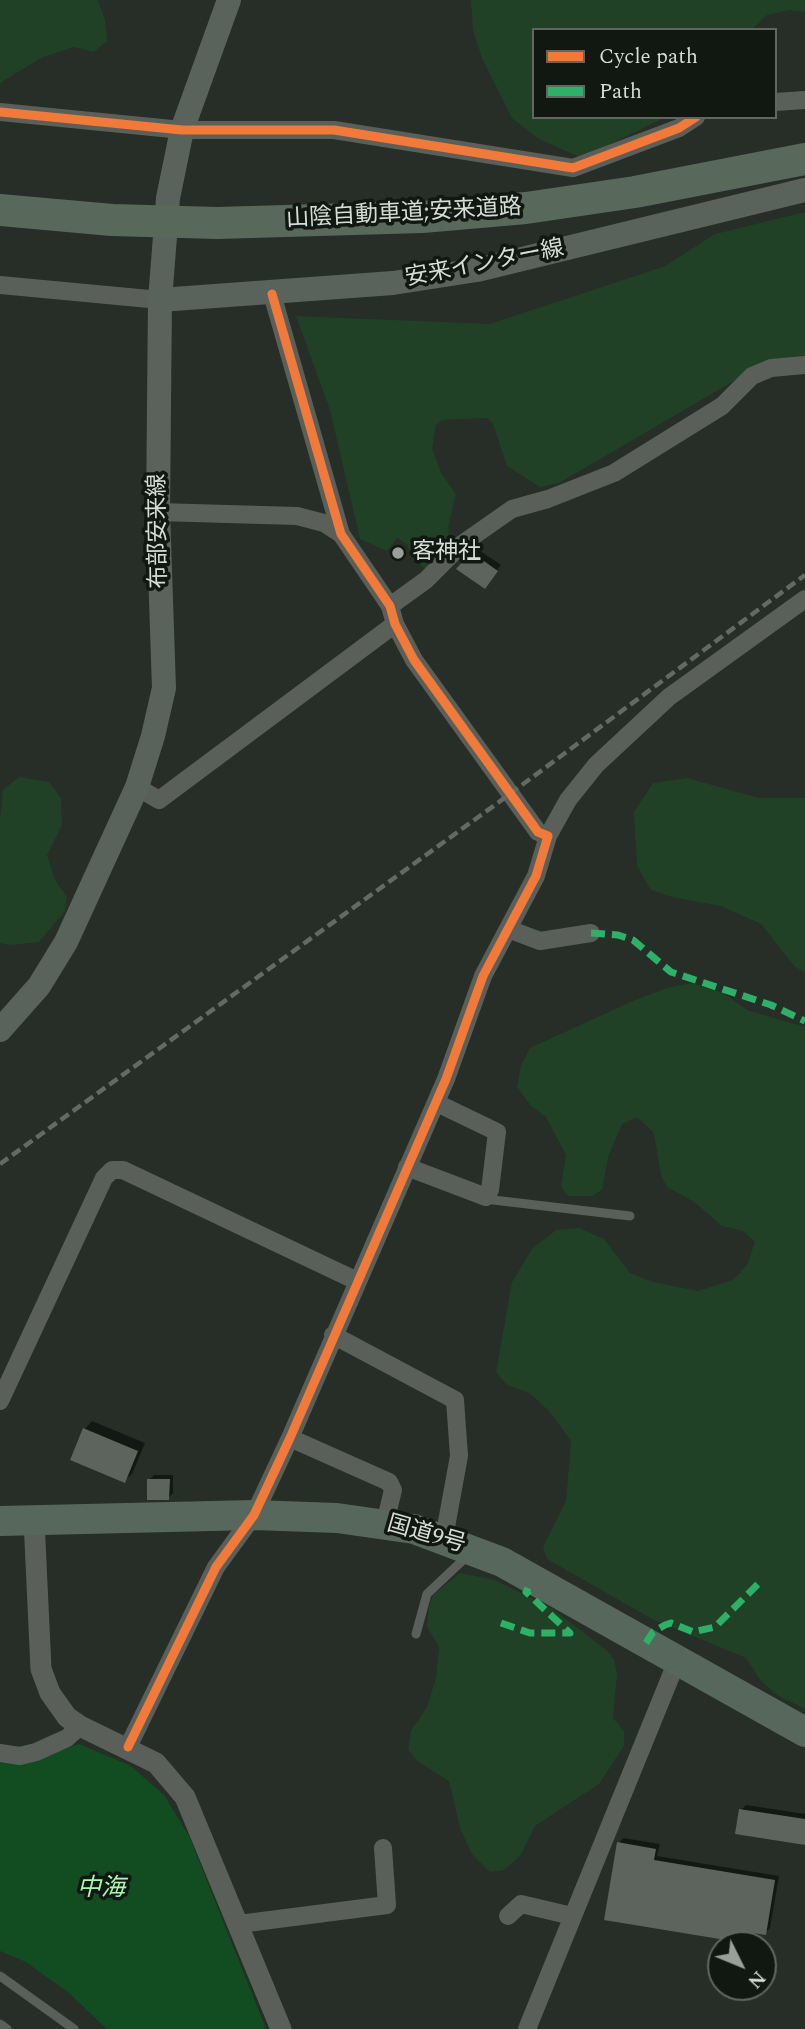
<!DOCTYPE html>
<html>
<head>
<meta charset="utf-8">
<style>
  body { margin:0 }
  #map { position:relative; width:805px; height:2029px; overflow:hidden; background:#262e27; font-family:Spectral,serif }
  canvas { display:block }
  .legend { position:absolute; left:532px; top:28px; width:245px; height:91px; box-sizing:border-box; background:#111711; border:2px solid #5f6760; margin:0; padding:9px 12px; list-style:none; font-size:21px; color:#d5ded6 }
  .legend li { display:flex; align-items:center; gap:14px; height:35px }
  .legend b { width:35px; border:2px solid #5f6760 }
  .north { position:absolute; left:707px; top:1931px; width:70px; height:70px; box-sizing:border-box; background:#111711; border:2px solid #5f6760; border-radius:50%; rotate:133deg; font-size:19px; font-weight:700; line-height:28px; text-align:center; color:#d5ded6 }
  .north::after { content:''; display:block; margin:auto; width:24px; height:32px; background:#98a099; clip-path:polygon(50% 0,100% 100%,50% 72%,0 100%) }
</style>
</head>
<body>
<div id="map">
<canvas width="805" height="2029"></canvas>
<ul class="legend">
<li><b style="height:9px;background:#f17a3a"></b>Cycle path</li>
<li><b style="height:9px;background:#2db169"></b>Path</li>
</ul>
<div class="north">N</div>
</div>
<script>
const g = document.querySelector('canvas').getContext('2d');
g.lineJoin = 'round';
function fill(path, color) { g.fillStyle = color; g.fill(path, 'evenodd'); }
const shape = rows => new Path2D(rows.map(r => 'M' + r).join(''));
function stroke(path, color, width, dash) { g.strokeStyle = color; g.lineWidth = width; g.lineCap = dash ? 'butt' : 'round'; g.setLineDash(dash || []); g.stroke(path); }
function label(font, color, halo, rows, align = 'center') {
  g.font = font + ' Spectral,"Noto Sans JP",serif'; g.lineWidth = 7; g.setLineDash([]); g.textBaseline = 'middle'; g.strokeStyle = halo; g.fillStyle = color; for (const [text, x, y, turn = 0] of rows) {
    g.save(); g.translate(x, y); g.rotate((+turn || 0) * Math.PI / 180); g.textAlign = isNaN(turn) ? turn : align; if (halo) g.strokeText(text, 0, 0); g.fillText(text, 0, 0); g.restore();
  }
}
fill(shape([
  [0,0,98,0,105,20,107,41,94,52,74,47,43,57,0,83],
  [471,0,805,0,805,12,790,10,767,15,751,30,534,30,534,117,666,117,582,158,539,139,512,118,482,58,473,30],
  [805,212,805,357,744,375,559,483,540,487,507,466,493,424,487,418,442,420,436,425,432,448,441,473,456,494,448,527,451,545,427,571,419,563,415,564,407,544,397,538,387,551,360,539,330,410,296,316,490,324,665,266,715,234],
  [19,777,49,782,61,798,62,825,47,855,55,880,67,897,65,911,39,942,11,945,0,943,0,819,3,790],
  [687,778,759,798,805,798,805,972,795,967,761,924,721,906,672,897,651,890,637,866,634,812,653,783],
  [692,983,723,993,747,1010,805,1027,805,1709,777,1695,761,1681,746,1658,652,1619,547,1559,543,1547,566,1501,571,1441,550,1412,529,1393,507,1385,496,1372,512,1282,532,1249,556,1230,579,1228,604,1239,630,1273,653,1282,698,1291,733,1280,747,1265,755,1242,743,1231,722,1226,694,1202,667,1187,661,1175,654,1133,637,1117,622,1124,608,1157,602,1190,592,1196,568,1196,561,1186,566,1155,546,1117,531,1106,517,1087,521,1065,530,1048,635,1000,667,988],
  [460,1573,495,1580,553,1609,606,1650,614,1659,617,1674,613,1718,624,1731,624,1746,599,1784,535,1826,520,1856,504,1870,490,1872,472,1854,460,1828,449,1781,417,1761,408,1750,411,1731,427,1707,436,1678,439,1647,427,1627,429,1606,434,1594]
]), '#204125');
fill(shape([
  [79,1744,131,1766,164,1795,189,1836,266,2029,107,2029,69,1993,26,1962,0,1951,0,1760,23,1763]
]), '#124d21');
fill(shape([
  [476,548,501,565,485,587,472,553],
  [92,1421,145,1443,132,1474,124,1481,72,1460,85,1429],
  [154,1475,173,1475,173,1493,168,1498,149,1480],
  [746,1805,805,1814,805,1843,741,1810],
  [623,1838,660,1844,657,1856,779,1876,770,1928,765,1933,749,1930,743,1941,619,1843]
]), '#0007');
fill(shape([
  [471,552,498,571,485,589,456,569],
  [83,1428,138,1451,125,1483,70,1460],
  [147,1479,170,1479,169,1500,147,1500],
  [739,1809,805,1819,805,1845,735,1834],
  [617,1842,656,1849,654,1860,775,1880,766,1935,746,1932,744,1943,604,1920]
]), '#5d635d');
stroke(shape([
  [493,1200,630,1216],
  [416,1634,427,1594,462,1561,466,1553],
  [0,1976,74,2029],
  [0,2024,7,2029]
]), '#5a5f5a', 9);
stroke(shape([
  [775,102,805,100],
  [0,112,182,130,334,130,573,168,679,128,696,117],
  [0,285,160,300],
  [158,512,297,516,324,523,341,534],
  [390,606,426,580,462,544,512,509,548,499,614,473,722,406,752,376,771,368,805,365],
  [137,787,159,800,395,624],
  [548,836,568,800,596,765,669,697,805,599],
  [508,929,540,941,591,933],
  [407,1167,486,1197,490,1190,497,1132,441,1105],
  [333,1335,455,1400,459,1456,444,1538],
  [0,1401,104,1178,112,1170,123,1170,357,1281],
  [290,1438,389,1482,393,1490,385,1523],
  [128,1747,216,1567,254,1515,290,1438,446,1079,483,976,536,876,548,836,538,832,414,660,395,624,390,606,341,534,272,294],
  [0,1753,20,1756,36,1752,67,1738,80,1726],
  [508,1916,521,1904,572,1916],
  [239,1924,387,1905,383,1848],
  [527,2029,677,1661]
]), '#5a5f5a', 18);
stroke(shape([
  [34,1520,41,1669,50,1693,67,1717,80,1726,156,1763,185,1797,281,2029]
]), '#5a5f5a', 21);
stroke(shape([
  [160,300,393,283,477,270,805,190],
  [0,1030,39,986,66,942,137,787,153,736,164,688,158,512,160,300,168,198,182,130,229,0]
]), '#59635b', 24);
stroke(shape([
  [0,1521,254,1515,337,1518,414,1529,502,1562,805,1732]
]), '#58675c', 30);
stroke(shape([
  [0,210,112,220,217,223,422,217,526,208,635,192,805,159]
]), '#58695c', 32);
stroke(shape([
  [0,1164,499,802,805,575]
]), '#646964', 4.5, [10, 5]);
stroke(shape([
  [591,933,618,935,633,940,671,972,771,1005,805,1021],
  [501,1623,530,1633,570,1633,526,1592,528,1588],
  [646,1643,653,1632,665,1625,671,1623,693,1632,715,1627,762,1580]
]), '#2db169', 7, [14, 7]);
stroke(shape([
  [0,112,182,130,334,130,573,168,679,128,696,117],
  [128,1747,216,1567,254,1515,290,1438,446,1079,483,976,536,876,548,836,538,832,414,660,395,624,390,606,341,534,272,294]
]), '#f17a3a', 9);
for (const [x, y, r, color] of [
  [398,553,7,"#98a099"]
]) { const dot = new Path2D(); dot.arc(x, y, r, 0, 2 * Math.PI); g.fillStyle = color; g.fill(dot); stroke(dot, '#111711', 2.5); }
label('23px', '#d5ded6', '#111711', [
  ["山陰自動車道;安来道路",404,215,-3],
  ["安来インター線",485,265,-11],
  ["布部安来線",160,531,-91],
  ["国道9号",426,1536,16]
]);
label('23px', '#d5ded6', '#111711', [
  ["客神社",412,553]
], 'left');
label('italic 24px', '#a4f8af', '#111711', [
  ["中海",101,1890]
]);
</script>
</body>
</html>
